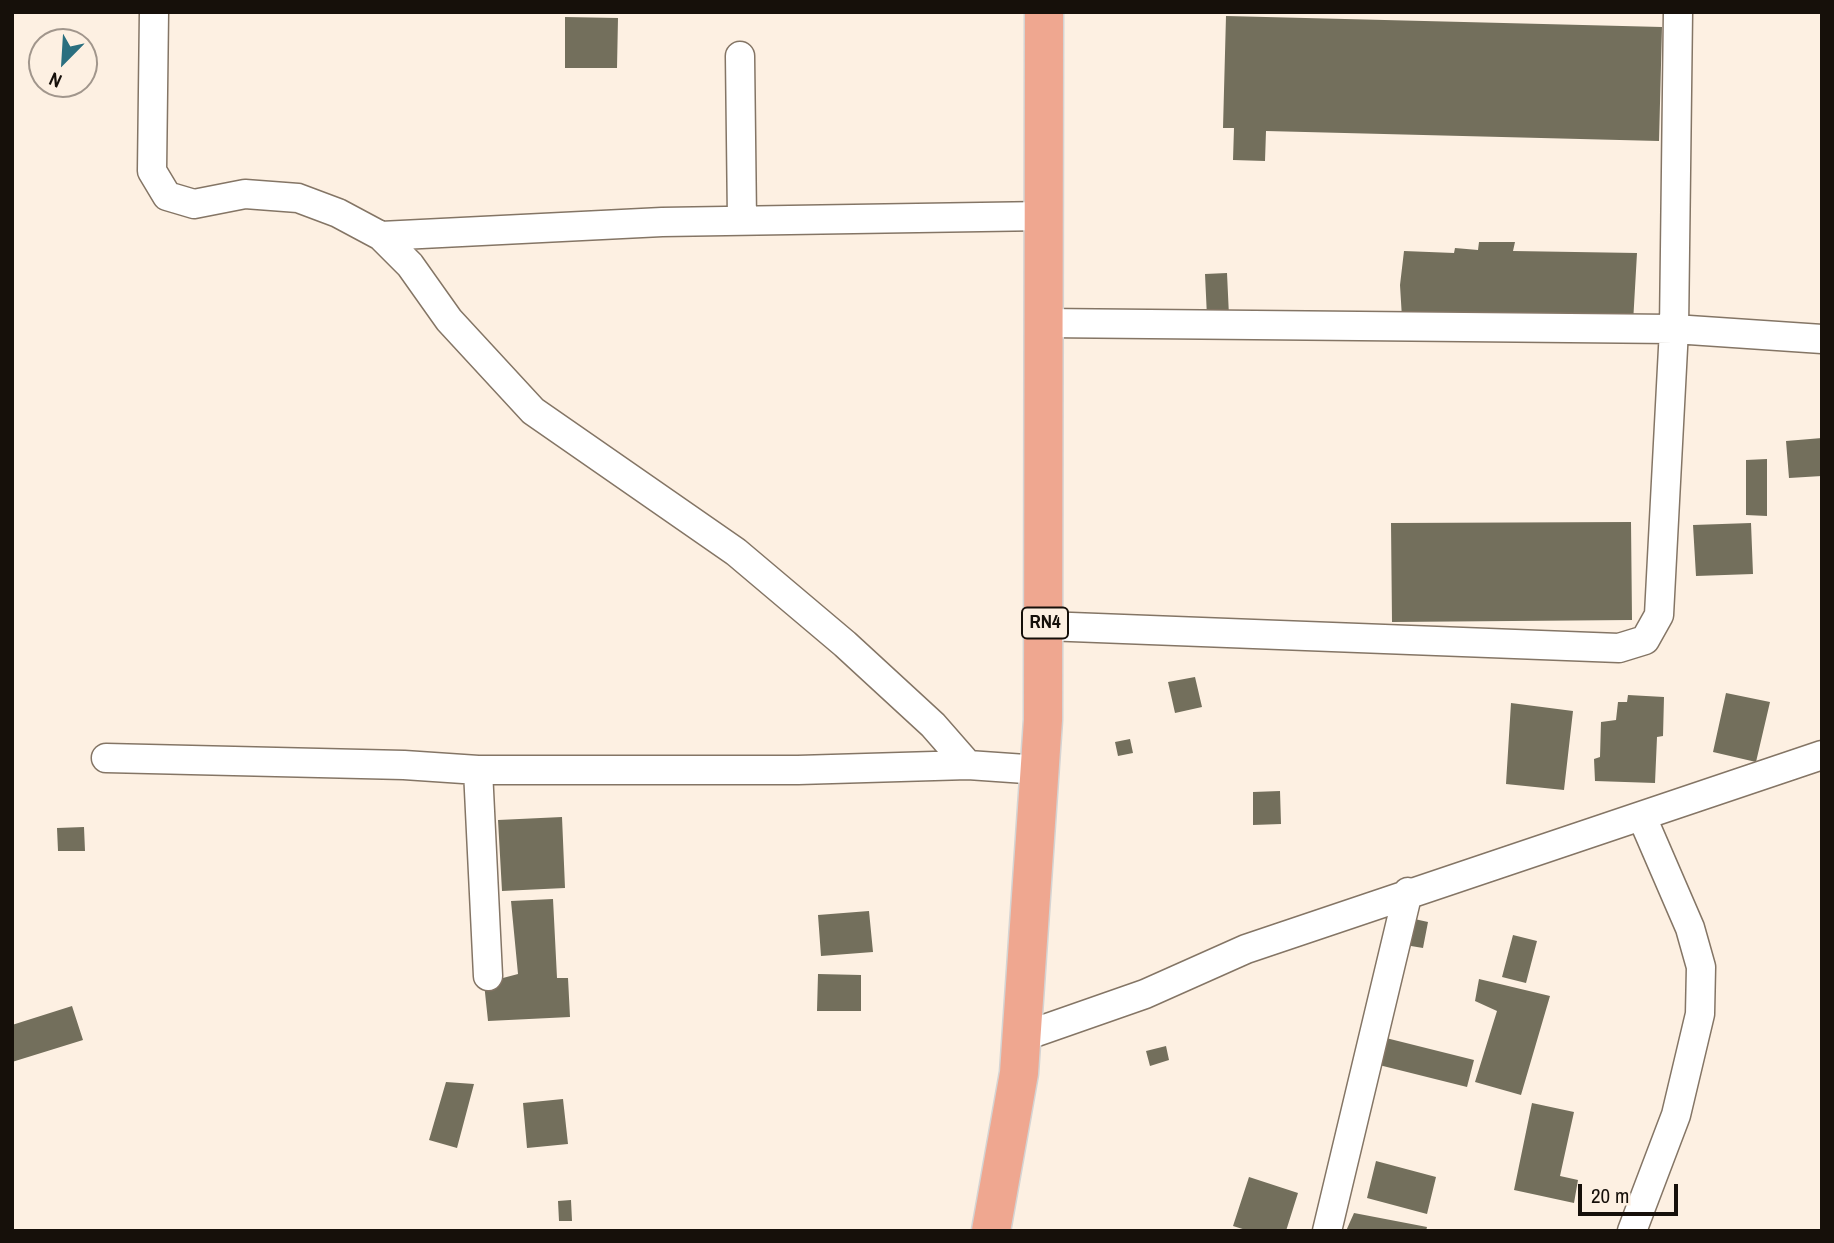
<!DOCTYPE html>
<html>
<head>
<meta charset="utf-8">
<style>
  body { margin:0 }
  #map { position:relative; width:1834px; height:1243px; overflow:hidden; background:#fdf0e2; font-family:"Archivo Narrow",sans-serif }
  canvas { display:block }
  .frame { position:absolute; inset:0; border:14px solid #16100a; pointer-events:none }
  .north { position:absolute; left:28px; top:28px; width:70px; height:70px; box-sizing:border-box; background:#fdf0e2; border:2px solid #a1968c; border-radius:50%; rotate:204deg; font-size:19px; font-weight:700; line-height:28px; text-align:center; color:#16100a }
  .north::after { content:''; display:block; margin:auto; width:24px; height:32px; background:#2a6f7f; clip-path:polygon(50% 0,100% 100%,50% 72%,0 100%) }
  .scale { position:absolute; left:1578px; top:1184px; width:100px; height:32px; box-sizing:border-box; border:4px solid #16100a; border-top:0; padding-left:9px; font-size:21px; line-height:24px; white-space:nowrap; color:#16100a; -webkit-text-stroke:5px #fdf0e2; paint-order:stroke }
</style>
</head>
<body>
<div id="map">
<canvas width="1834" height="1243"></canvas>
<div class="frame"></div>
<div class="north">N</div>
<div class="scale">20 m</div>
</div>
<script>
const g = document.querySelector('canvas').getContext('2d');
g.lineJoin = 'round';
function fill(path, color) { g.fillStyle = color; g.fill(path, 'evenodd'); }
const shape = rows => new Path2D(rows.map(r => 'M' + r).join(''));
function stroke(path, color, width, dash) { g.strokeStyle = color; g.lineWidth = width; g.lineCap = dash ? 'butt' : 'round'; g.setLineDash(dash || []); g.stroke(path); }
function label(font, color, halo, rows, align = 'center') {
  g.font = font + ' "Archivo Narrow",sans-serif'; g.lineWidth = 5; g.setLineDash([]); g.textBaseline = 'middle'; g.strokeStyle = halo; g.fillStyle = color; for (const [text, x, y, turn = 0] of rows) {
    g.save(); g.translate(x, y); g.rotate((+turn || 0) * Math.PI / 180); g.textAlign = isNaN(turn) ? turn : align; if (halo) g.strokeText(text, 0, 0); g.fillText(text, 0, 0); g.restore();
  }
}
fill(shape([
  [1226,16,1662,27,1659,141,1266,131,1265,161,1233,160,1234,128,1223,128],
  [565,17,618,18,617,68,565,68],
  [1479,242,1515,242,1513,251,1637,253,1633,323,1402,318,1400,285,1404,251,1454,253,1455,248,1478,250],
  [1227,273,1229,316,1207,317,1205,274],
  [1822,438,1822,476,1789,478,1786,441],
  [1767,459,1767,516,1746,515,1746,460],
  [1631,522,1632,620,1392,622,1391,523],
  [1751,523,1753,574,1696,576,1693,525],
  [1195,677,1202,707,1175,713,1168,682],
  [1726,693,1770,702,1756,762,1713,752],
  [1628,695,1664,697,1663,736,1657,737,1655,783,1595,781,1594,759,1600,757,1601,722,1616,720,1618,702,1627,702],
  [1511,703,1573,711,1564,790,1506,784],
  [1130,739,1133,753,1118,756,1115,742],
  [1280,791,1281,824,1253,825,1253,792],
  [562,817,565,888,502,891,498,820],
  [84,827,85,851,58,851,57,828],
  [553,899,557,978,568,978,570,1017,488,1021,484,983,518,974,511,901],
  [869,911,873,952,821,956,818,915],
  [1410,918,1428,922,1423,948,1405,945],
  [1513,935,1537,941,1526,983,1502,977],
  [818,974,861,975,861,1011,817,1011],
  [1479,979,1550,996,1521,1095,1475,1082,1497,1011,1475,1001],
  [72,1006,83,1040,12,1062,12,1025],
  [1382,1037,1474,1060,1467,1087,1375,1064],
  [1166,1046,1169,1060,1150,1066,1146,1051],
  [446,1082,474,1084,457,1148,429,1140],
  [563,1099,568,1144,527,1148,523,1103],
  [1532,1103,1574,1112,1560,1176,1578,1180,1574,1203,1514,1190],
  [1376,1161,1436,1177,1427,1214,1367,1198],
  [1249,1177,1298,1193,1286,1231,1249,1231,1233,1226],
  [571,1200,572,1221,559,1221,558,1201],
  [1354,1213,1427,1227,1426,1231,1346,1231]
]), '#736f5c');
const street = shape([
  [154,12,152,171,167,196,194,204,245,194,298,198,338,213,381,236,410,265,449,320,533,411,736,552,845,644,933,725,968,765],
  [740,56,742,220],
  [381,236,662,222,1045,216],
  [1044,323,1674,329,1822,339],
  [1045,626,1619,648,1645,640,1659,615,1674,329,1678,12],
  [106,758,404,765,478,770],
  [488,976,478,770,798,770,968,765,1040,770],
  [1022,1037,1145,994,1246,949,1822,755],
  [1327,1231,1408,892],
  [1632,1231,1676,1115,1700,1014,1701,967,1690,928,1642,817]
]);
const highway = shape([
  [991,1231,1019,1073,1043,720,1044,12]
]);
stroke(street, '#847565', 31);
stroke(highway, '#d5d4d3', 41);
stroke(street, '#fff', 28);
stroke(highway, '#efa790', 38);
for (const [x, y, w] of [
  [1045,623,46]
]) { const box = new Path2D(); box.roundRect(x - w / 2, y - 15.5, w, 31, 5); g.fillStyle = '#fdf0e2'; g.fill(box); stroke(box, '#16100a', 2); }
label('bold 19px', '#16100a', null, [
  ["RN4",1045,623]
]);
</script>
</body>
</html>
